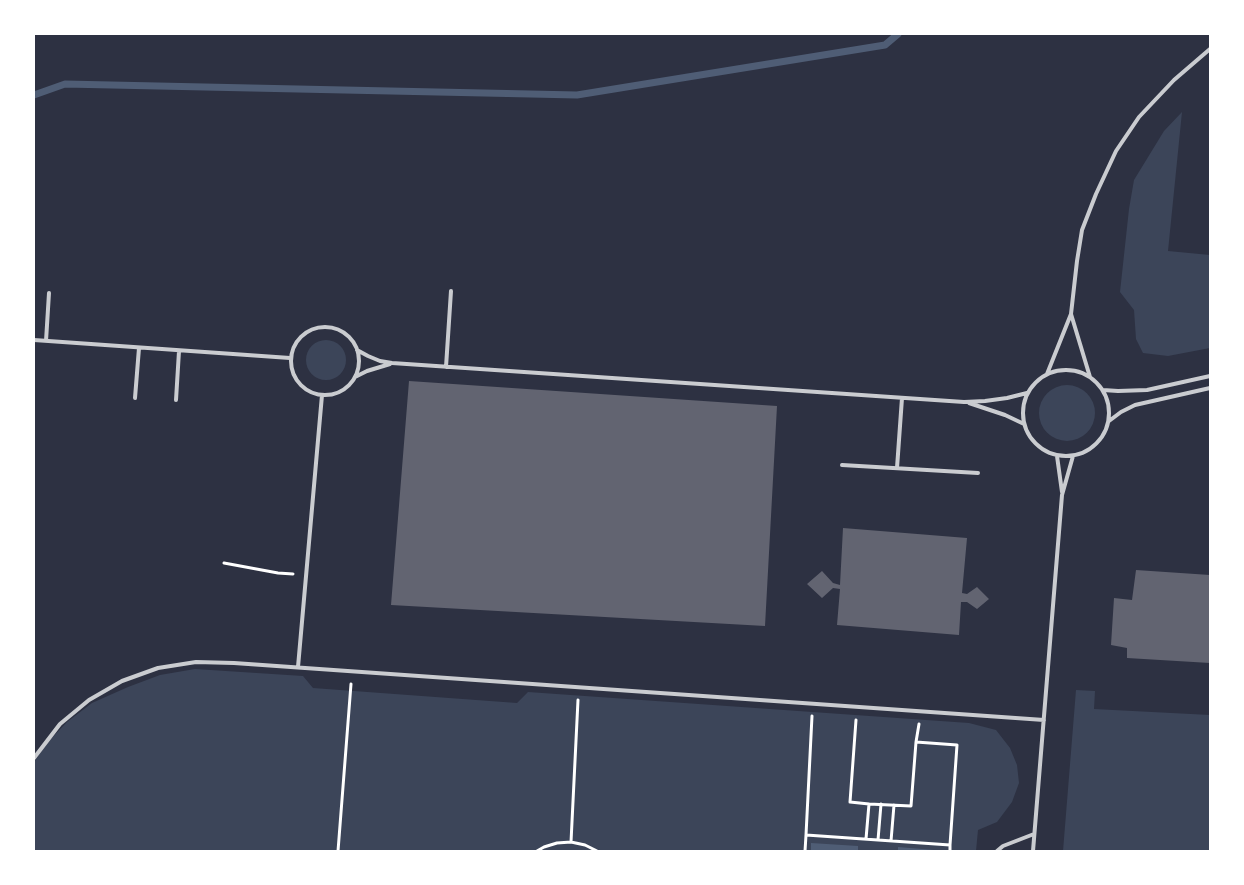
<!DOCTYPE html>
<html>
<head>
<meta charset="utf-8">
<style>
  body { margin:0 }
  #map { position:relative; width:1244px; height:885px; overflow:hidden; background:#2d3142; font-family:Raleway,sans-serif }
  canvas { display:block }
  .frame { position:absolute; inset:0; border:35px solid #fff; pointer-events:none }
</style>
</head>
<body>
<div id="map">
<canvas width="1244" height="885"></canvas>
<div class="frame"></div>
</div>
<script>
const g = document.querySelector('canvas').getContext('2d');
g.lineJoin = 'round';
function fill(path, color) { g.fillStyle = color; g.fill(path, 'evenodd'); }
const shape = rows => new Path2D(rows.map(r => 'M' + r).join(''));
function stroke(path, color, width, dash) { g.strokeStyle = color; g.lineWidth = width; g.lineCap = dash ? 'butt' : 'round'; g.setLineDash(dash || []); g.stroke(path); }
fill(shape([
  [1182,112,1168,251,1210,255,1210,348,1168,356,1143,353,1136,339,1134,310,1120,292,1129,209,1134,180,1164,131],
  '306 360a20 20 0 1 1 40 0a20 20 0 1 1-40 0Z',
  '1039 413a28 28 0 1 1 56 0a28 28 0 1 1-56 0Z',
  [195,669,303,676,313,688,517,703,528,692,969,723,996,730,1010,748,1017,765,1019,783,1012,802,997,822,978,830,976,851,34,851,34,762,48,742,67,722,92,703,128,687,160,675],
  [1076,690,1095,691,1094,709,1210,715,1210,851,1063,851]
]), '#3c4559');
fill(shape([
  [811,843,858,846,858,851,811,851],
  [898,847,946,851,898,851]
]), '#4f5d75');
stroke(shape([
  [34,95,65,84,577,95,885,45,898,34]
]), '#4f5d75', 7);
fill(shape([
  [409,381,777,406,765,626,391,605],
  [843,528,967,538,962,593,967,594,977,587,989,599,977,609,967,602,961,602,959,635,837,625,840,589,833,588,822,598,807,584,822,571,833,583,840,585],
  [1136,570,1210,575,1210,663,1127,658,1127,648,1111,645,1114,598,1132,600]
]), '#626471');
stroke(shape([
  [224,563,278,573,293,574],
  [856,720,850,802,869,804,866,839],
  [919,724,916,742,957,745,950,845],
  [869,804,911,806,916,742],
  [806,835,812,716],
  [878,840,881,804],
  [891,841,894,805],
  [571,842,578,700],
  [338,851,351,684],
  [537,851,544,847,557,843,571,842,585,845,597,851],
  [805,851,806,835,950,845,950,851]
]), '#fff', 3);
stroke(shape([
  [1071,314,1090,377],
  '291 361a34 34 0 1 1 68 0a34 34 0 1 1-68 0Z',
  [34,340,290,358],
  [46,341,49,293],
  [357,350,368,356,380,361,392,363,964,402,985,401,1007,398,1027,393],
  [446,367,451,291],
  '1023 413a43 43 0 1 1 86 0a43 43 0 1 1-86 0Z',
  [1047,374,1071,314,1077,261,1082,230,1096,194,1116,151,1139,117,1174,80,1210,49],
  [355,377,367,371,390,364],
  [1103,390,1118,391,1147,390,1210,376],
  [135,398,139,348],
  [176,400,179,351],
  [969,403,1005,415,1024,424],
  [1109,421,1121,412,1135,405,1210,388],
  [1057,456,1062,492],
  [842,465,978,473],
  [897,468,902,398],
  [298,667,322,395],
  [34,758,60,724,89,700,122,681,158,668,196,662,234,663,1044,720],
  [997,851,1003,846,1034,834],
  [1033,851,1062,495,1073,456]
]), '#caccd0', 4);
</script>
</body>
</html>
